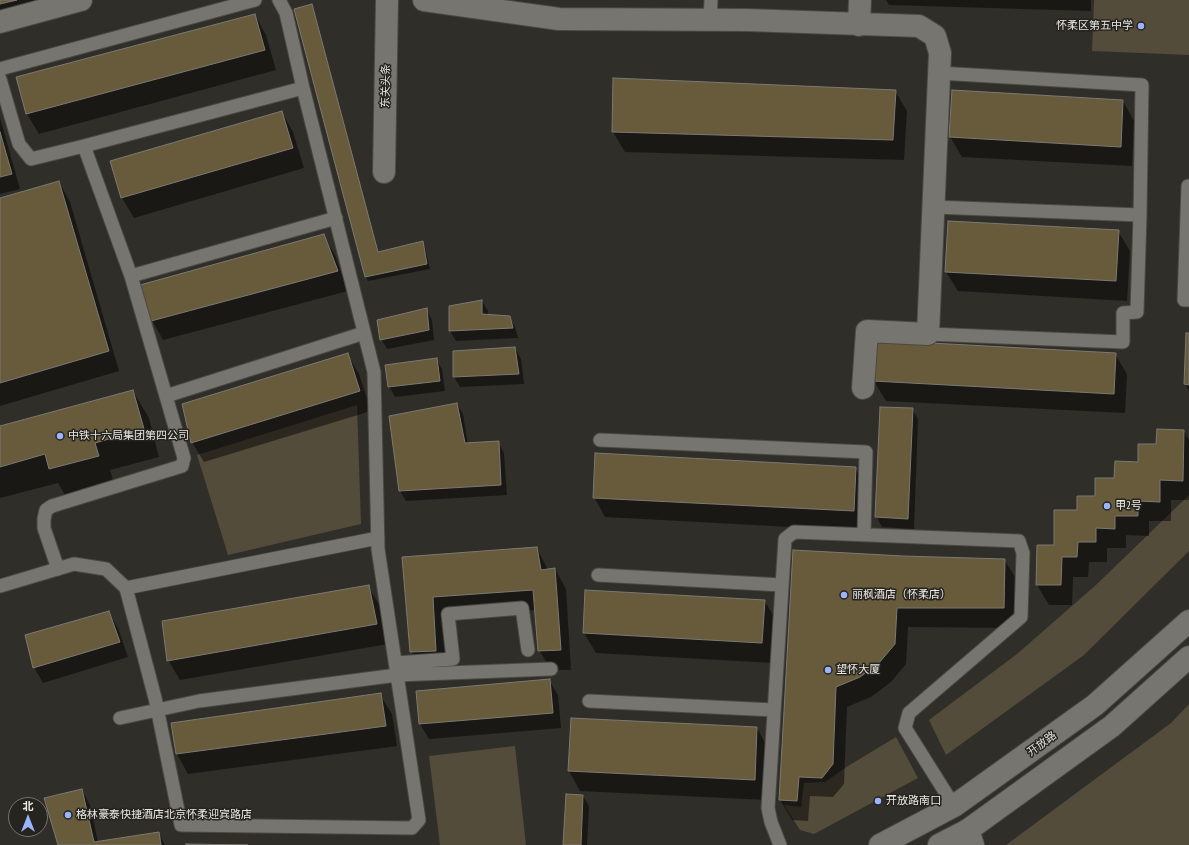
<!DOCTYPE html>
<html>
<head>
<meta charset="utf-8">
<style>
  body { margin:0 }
  #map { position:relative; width:1189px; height:845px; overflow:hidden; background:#302e29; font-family:"PT Sans Narrow","Noto Sans SC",sans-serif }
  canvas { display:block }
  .north { position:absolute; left:8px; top:797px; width:40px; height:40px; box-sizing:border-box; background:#26241f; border:1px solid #74736e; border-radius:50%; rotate:0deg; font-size:11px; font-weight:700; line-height:16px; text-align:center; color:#eae9e5 }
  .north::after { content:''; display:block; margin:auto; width:14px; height:18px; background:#9cb4fd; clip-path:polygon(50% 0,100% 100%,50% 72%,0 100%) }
</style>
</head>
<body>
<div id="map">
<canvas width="1189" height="845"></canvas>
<div class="north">北</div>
</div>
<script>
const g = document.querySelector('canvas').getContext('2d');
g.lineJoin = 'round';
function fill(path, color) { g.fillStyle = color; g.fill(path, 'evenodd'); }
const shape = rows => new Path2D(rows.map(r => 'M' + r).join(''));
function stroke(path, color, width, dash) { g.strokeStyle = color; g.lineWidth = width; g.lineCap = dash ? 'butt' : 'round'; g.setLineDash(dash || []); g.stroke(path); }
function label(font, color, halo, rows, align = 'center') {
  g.font = font + ' "PT Sans Narrow","Noto Sans SC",sans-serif'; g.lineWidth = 3; g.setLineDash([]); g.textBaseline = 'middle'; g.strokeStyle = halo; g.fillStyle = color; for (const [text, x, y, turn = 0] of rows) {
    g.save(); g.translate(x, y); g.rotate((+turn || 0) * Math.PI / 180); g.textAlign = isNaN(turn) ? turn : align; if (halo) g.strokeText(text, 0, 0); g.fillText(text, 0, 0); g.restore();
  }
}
fill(shape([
  [1094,0,1189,0,1189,55,1092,51],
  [357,405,361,524,228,555,197,455],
  [1189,495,1189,551,1084,655,946,755,929,720,1017,654,1097,584],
  [1189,704,1189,845,1006,845,1171,723],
  [896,737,918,778,814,834,800,830,784,805,801,807,804,783,825,782,848,766],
  [515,746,526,845,440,845,429,756]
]), '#534c3a');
fill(shape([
  [0,0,51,0,0,22],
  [886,0,1091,0,1091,11,889,5],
  [311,5,314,10,378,253,422,242,425,247,430,269,368,281,366,277],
  [255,15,266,35,276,70,39,134,27,114],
  [614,79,895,91,907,111,904,160,625,152,613,132],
  [1123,101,1134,121,1132,166,962,157,950,137],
  [282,112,293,132,304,168,134,218,122,198,112,162],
  [0,118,20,189,0,194],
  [59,182,70,202,119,371,0,406,0,199],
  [1118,231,1130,251,1127,301,958,291,946,272],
  [323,235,335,255,348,291,163,340,152,320],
  [482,301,488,311,488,315,509,317,515,327,518,338,456,341,450,331,450,307],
  [426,309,432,320,434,340,387,349,381,339],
  [1189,334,1189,391,1185,384],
  [876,341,1115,354,1127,374,1125,413,886,401,874,381],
  [515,348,521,359,524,384,460,387,454,377],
  [348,355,359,374,371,411,204,462,192,442],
  [436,359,442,369,445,391,395,397,389,386],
  [133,391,149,418,159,457,110,470,114,483,66,497,58,483,0,498,0,427],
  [457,404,463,414,468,444,498,442,504,453,507,495,406,501,400,491,390,417],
  [912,409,918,419,914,529,882,527,876,516],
  [1184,431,1189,440,1189,500,1171,500,1171,521,1149,521,1149,536,1126,535,1126,548,1107,548,1107,562,1089,562,1088,577,1073,577,1072,605,1049,605,1037,585,1055,546,1078,511,1096,497,1115,479,1139,463,1157,445],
  [855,468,867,488,865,531,605,517,594,497],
  [537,548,548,570,555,569,566,589,571,670,551,670,539,650,535,610,444,617,447,671,423,671,411,651,403,558],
  [794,551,903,557,1004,559,1016,579,1015,628,908,627,906,664,891,682,871,697,847,707,844,784,833,797,810,796,808,821,792,820,780,800],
  [368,586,380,606,388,644,180,680,168,660],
  [764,600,776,620,773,663,596,653,584,633],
  [109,613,118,628,128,657,43,683,34,667],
  [549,680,558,695,561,728,429,739,420,724],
  [380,695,392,714,397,746,188,774,177,754,172,723],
  [571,720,757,728,768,748,766,800,580,791,569,771],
  [82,790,90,805,98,842,158,833,165,845,59,845],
  [583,796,589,806,587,845,564,845]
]), '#0007');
const building = shape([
  [0,0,17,0,0,4,0,0],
  [312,4,378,252,423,241,427,264,365,277,294,9,312,4],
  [255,14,265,50,26,114,16,77,255,14],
  [613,78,896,90,893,140,612,132,613,78],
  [952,90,1123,100,1121,147,949,137,952,90],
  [282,111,293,148,121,198,110,161,282,111],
  [0,132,12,174,0,177,0,132],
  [59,181,109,351,0,383,0,198,59,181],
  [948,221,1119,230,1116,281,945,272,948,221],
  [324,234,338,271,151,321,140,285,324,234],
  [482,300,482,314,510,316,513,328,449,331,449,306,482,300],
  [427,308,429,330,380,340,377,320,427,308],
  [1186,333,1189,333,1189,385,1184,384,1186,333],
  [875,340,1116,353,1114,394,873,381,875,340],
  [515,347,519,374,453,377,453,351,515,347],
  [348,353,360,391,191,443,182,404,348,353],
  [437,358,440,381,388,387,385,365,437,358],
  [133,390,144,429,95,443,99,456,49,469,45,454,0,467,0,426,133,390],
  [457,403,465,443,499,441,501,485,399,491,389,416,457,403],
  [880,407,913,408,908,519,875,517,880,407],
  [1157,429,1184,430,1183,481,1160,480,1160,502,1138,501,1138,516,1115,516,1115,529,1096,528,1096,542,1078,542,1077,557,1062,557,1061,585,1036,585,1037,545,1054,545,1054,510,1077,510,1077,496,1095,496,1095,478,1114,478,1115,461,1138,462,1138,444,1156,444,1157,429],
  [595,453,856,467,854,511,593,498,595,453],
  [537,547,541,570,555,568,561,650,538,651,533,590,433,597,436,651,410,652,402,557,537,547],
  [793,550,903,556,1005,559,1004,608,897,608,895,644,879,663,860,677,836,687,833,764,822,778,799,777,797,801,779,800,793,550],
  [369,585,377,624,167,661,162,621,369,585],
  [585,590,765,600,762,643,583,633,585,590],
  [109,611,120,642,33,668,25,635,109,611],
  [550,679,553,713,419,724,416,691,550,679],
  [381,693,386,726,176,754,171,723,381,693],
  [571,718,757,727,755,780,568,771,571,718],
  [82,789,94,842,159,832,161,845,58,845,44,798,82,789],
  [566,794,583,795,581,845,563,845,566,794],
  [186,844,248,845,186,845,186,844]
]);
fill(building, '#675b3c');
stroke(building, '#7b7973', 1);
const lane = shape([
  [710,20,711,0],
  [0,69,255,0],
  [939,73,1142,85,1140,215],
  [0,79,19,144,31,159,84,146,131,276,184,458,182,466,52,506,46,510,44,519,44,528,58,569],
  [84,146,303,88],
  [1189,186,1188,186,1184,300,1189,300],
  [131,276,336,218],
  [928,334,1123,342,1123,313,1137,312,1140,215,934,207],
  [166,396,364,333],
  [600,440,866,452,864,535],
  [598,575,782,585],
  [0,586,74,564,106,569,126,588,155,698,181,825,412,828,419,820,378,549,374,372,303,88,286,13,279,0],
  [126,588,378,538],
  [396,663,453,659,448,614,522,608,528,650],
  [589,701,774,710],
  [120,718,199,701,397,675,551,669],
  [780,845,771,822,768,808,785,539,794,532,1019,541,1023,553,1021,617,909,713,905,728,954,806]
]);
const street = shape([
  [424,0,559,19,747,20,919,26,935,36,940,53,928,334,867,331,863,388],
  [0,22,81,0],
  [859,25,860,0],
  [384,172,387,0],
  [968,830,973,845]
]);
const secondary = shape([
  [880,845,954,806,1095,705,1189,621],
  [939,845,968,830,1112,726,1189,657]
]);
stroke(lane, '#4a4944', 15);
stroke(street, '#4a4944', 24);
stroke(secondary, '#4a4944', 24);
stroke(lane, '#77756f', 13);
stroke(street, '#77756f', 22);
stroke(secondary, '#77756f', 22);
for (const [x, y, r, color] of [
  [1141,26,4,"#9cb4fd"],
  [60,436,4,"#9cb4fd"],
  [1107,506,4,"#9cb4fd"],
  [844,595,4,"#9cb4fd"],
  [828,670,4,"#9cb4fd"],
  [878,801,4,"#9cb4fd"],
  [68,815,4,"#9cb4fd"]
]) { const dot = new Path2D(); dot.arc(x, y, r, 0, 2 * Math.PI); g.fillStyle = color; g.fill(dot); stroke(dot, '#26241f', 1.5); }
label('11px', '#eae9e5', '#26241f', [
  ["怀柔区第五中学",1133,26,"right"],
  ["中铁十六局集团第四公司",68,436],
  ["甲2号",1115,506],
  ["丽枫酒店（怀柔店）",852,595],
  ["望怀大厦",836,670],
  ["开放路南口",886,801],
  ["格林豪泰快捷酒店北京怀柔迎宾路店",76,815]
], 'left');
label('11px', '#eae9e5', '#26241f', [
  ["东关头条",386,86,-89],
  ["开放路",1042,744,-36]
]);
</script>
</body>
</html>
